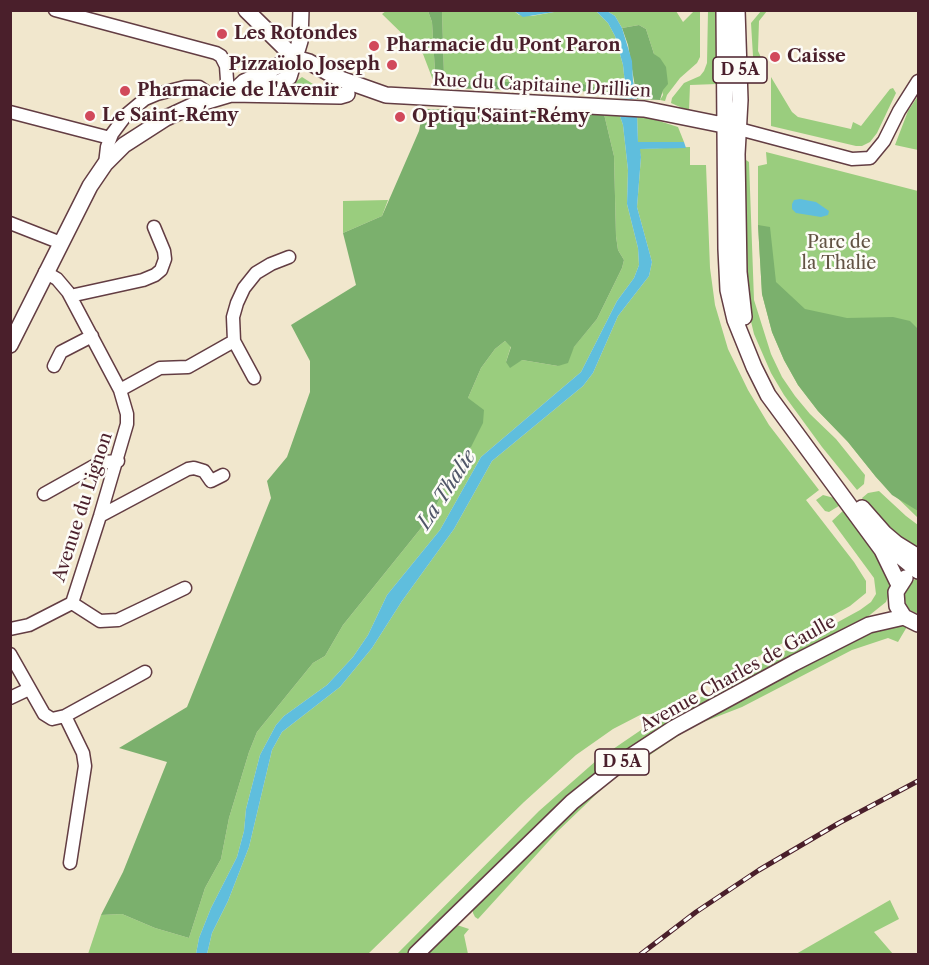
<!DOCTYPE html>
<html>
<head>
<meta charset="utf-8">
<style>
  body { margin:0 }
  #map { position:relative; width:929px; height:965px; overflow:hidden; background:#f1e7cd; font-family:"Libre Caslon Text",serif }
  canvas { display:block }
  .frame { position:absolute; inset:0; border:12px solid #4a1f2b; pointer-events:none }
</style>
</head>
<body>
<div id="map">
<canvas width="929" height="965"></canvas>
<div class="frame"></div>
</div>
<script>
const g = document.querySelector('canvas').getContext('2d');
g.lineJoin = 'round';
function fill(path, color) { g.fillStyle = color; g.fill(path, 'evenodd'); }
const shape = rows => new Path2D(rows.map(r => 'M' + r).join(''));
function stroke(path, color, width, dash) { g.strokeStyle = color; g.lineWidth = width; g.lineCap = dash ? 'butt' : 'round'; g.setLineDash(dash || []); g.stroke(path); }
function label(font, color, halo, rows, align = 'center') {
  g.font = font + ' "Libre Caslon Text",serif'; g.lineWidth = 5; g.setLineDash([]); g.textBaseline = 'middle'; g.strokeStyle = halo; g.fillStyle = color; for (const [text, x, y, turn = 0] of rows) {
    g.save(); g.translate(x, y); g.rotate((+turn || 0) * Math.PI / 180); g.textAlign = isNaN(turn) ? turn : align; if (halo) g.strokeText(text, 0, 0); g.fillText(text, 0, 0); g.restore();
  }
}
fill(shape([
  [591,10,597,12,608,23,615,36,623,65,625,84,620,94,584,84,452,80,444,75,442,11,514,11,519,15,532,16,554,12],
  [386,11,428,11,432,22,436,88,423,54,382,14],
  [607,11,676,11,683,22,694,11,700,11,700,57,697,63,680,78,667,95,665,101,660,100,663,95,654,54,646,29,639,25,622,28,615,16],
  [708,11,718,11,717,84,690,85,689,111,671,103,672,98,684,83,700,76,704,71,707,63],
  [761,11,767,11,759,21,758,51,766,68,754,73,751,23],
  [302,77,327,93,286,89],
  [771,77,792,112,798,117,851,129,853,122,861,126,890,89,893,88,896,93,877,133,870,142,862,146,856,146,771,126],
  [918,96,918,150,895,145,908,111],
  [619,113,623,125,628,170,627,204,638,248,639,265,634,278,617,301,581,372,481,457,440,530,387,595,368,635,353,657,327,685,284,716,276,725,260,755,246,809,244,831,237,857,211,908,199,938,196,954,88,954,101,915,122,914,155,928,189,938,205,888,221,859,229,818,249,752,257,732,313,663,325,656,343,625,430,517,459,462,471,447,468,398,481,368,495,349,505,341,511,346,506,362,522,360,558,366,597,319,622,268,624,260,618,250,616,236,614,156,604,114],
  [637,114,678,127,684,142,638,142],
  [690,147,690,165,706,165,710,268,715,305,728,349,748,390,769,425,819,490,806,500,854,562,866,581,866,593,850,606,654,714,642,714,613,729,576,755,524,802,368,954,207,954,212,933,228,901,249,847,272,750,282,732,340,687,372,648,402,601,454,529,492,461,583,386,593,373,618,316,649,276,652,262,637,207,641,157,639,149],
  [766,152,918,191,918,518,876,477,848,442,818,411,798,385,784,360,772,332,762,294,758,225,758,166,767,164],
  [746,160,749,162,754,300,771,354,782,377,795,396,810,414,836,439,865,475,864,484,857,490,822,447,784,395,771,373,754,334,748,309,742,165,743,161],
  [388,200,382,216,343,233,343,201],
  [879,491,906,516,918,525,918,553,876,518,862,498,868,493],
  [823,495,834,498,842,504,829,512,825,511,816,500],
  [845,509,877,546,893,582,886,602,866,618,567,798,530,832,410,954,397,954,539,811,597,760,641,730,860,610,871,602,876,594,874,578,832,521],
  [918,578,918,614,910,610,906,605,904,593,910,582],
  [890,624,908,625,898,642,888,638,852,650,742,707,693,726,608,783,558,831,478,919,475,917,473,913,473,907,570,810,656,745,874,628],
  [890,900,899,919,874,932,893,954,796,954],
  [457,925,469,929,464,935,468,954,423,954,451,928]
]), '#9acd7e');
fill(shape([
  [428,11,442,11,444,75,452,80,584,84,611,92,436,88,432,22],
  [639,25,646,29,654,54,660,58,666,67,668,84,663,90,660,100,637,99,628,45,622,28],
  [423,109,604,114,614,156,616,236,618,250,624,260,622,268,597,319,574,347,568,363,558,366,522,360,510,368,506,362,511,347,505,341,495,349,481,368,468,398,484,410,483,423,471,447,459,462,430,517,343,625,325,656,313,663,257,732,249,752,229,818,221,859,205,888,189,938,155,928,122,914,101,915,123,872,167,762,119,748,187,707,271,498,267,481,287,457,310,392,310,361,291,325,356,285,343,233,382,216,419,131],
  [758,225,770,227,776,282,805,309,847,318,893,317,910,321,918,329,918,511,892,495,876,477,848,442,818,411,798,385,784,360,772,332,762,294]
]), '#7bb06d');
fill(shape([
  [514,11,576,11,554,12,523,17],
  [591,11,607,11,615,16,622,28,632,61,633,81,637,99,619,98,625,84,623,65,615,36,608,23,597,12],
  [619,113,637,114,638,142,684,142,686,148,640,149,641,157,637,207,652,262,649,276,618,316,593,373,583,386,492,461,454,529,402,601,372,648,340,687,282,732,272,750,249,847,228,901,212,933,207,954,196,954,199,938,211,908,237,857,244,831,246,809,260,755,276,725,284,716,327,685,353,657,368,635,387,595,440,530,481,457,581,372,617,301,634,278,639,265,638,248,627,204,628,170,623,125],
  [800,199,816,202,829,211,828,215,821,217,796,213,792,209,792,204,794,200]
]), '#5fbedd');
const minor = shape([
  [55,10,216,53,221,56,226,66,228,94],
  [10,112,110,138],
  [739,129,852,159,870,158,884,141,899,111,918,81],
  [105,164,107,147,112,134,127,114,145,99,157,94,185,87,199,87,215,98],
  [10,223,61,243],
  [70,296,143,280,155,275,161,270,165,259,164,251,154,227],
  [54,366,61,352,92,336],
  [254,378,234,341,233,317,237,303,244,288,256,273,271,264,289,257],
  [120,390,160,368,188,367,234,341],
  [44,494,94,466,104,462,118,461],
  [100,516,188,469,194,468,204,471,211,481,223,475],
  [72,603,100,621,118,620,185,588],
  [10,629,29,625,72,603,100,516,127,424,127,414,120,390,68,292,57,279,45,272],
  [10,654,44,714,52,719,65,716,83,753,85,766,70,863],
  [10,698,29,689],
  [65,716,145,672]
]);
const major = shape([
  [246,10,300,63],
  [724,10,726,249,728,290,735,320,754,367,768,395,882,550,899,585],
  [737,10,740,100,737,154,739,272,744,317],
  [255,90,280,82,289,77,300,41,301,10],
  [231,94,244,82,295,58,309,62,338,78,386,95,644,109,733,127],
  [10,345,90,186,105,164,124,145,166,118,194,105,231,94,340,96,347,94],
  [862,508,884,533,897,544,918,557],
  [883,539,896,553,918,571],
  [905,578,896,592,897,606,904,617,918,624],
  [416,954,572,802,622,762,674,728,794,663,869,625,904,617]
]);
stroke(minor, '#633d43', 15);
stroke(major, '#633d43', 18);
stroke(minor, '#fff', 12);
stroke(major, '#fff', 15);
const rail = shape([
  [641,954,696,912,759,870,839,823,918,781]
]);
stroke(rail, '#4a1f2b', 5);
stroke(rail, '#fdfcf7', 3, [9]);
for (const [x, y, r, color] of [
  [222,34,6,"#d1495b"],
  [374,46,6,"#d1495b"],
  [775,57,6,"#d1495b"],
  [392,65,6,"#d1495b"],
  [125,91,6,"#d1495b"],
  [90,116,6,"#d1495b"],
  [400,117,6,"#d1495b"]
]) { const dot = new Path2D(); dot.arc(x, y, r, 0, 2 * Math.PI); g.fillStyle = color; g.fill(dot); stroke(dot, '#fdfcf7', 2); }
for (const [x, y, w] of [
  [740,70,54],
  [622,762,54]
]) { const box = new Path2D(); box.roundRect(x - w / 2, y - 13, w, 26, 4.5); g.fillStyle = '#fdfcf7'; g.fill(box); stroke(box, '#4a1f2b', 1.5); }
label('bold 16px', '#4a1f2b', null, [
  ["D 5A",740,70],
  ["D 5A",622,762]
]);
label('bold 18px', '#4a1f2b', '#fdfcf7', [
  ["Les Rotondes",234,34],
  ["Pharmacie du Pont Paron",386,46],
  ["Caisse",787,57],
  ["Pizzaïolo Joseph",380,65,"right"],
  ["Pharmacie de l'Avenir",137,91],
  ["Le Saint-Rémy",102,116],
  ["Optiqu'Saint-Rémy",412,117]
], 'left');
label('18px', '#4a1f2b', '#fdfcf7', [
  ["Rue du Capitaine Drillien",542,86,3],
  ["Avenue du Lignon",83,507,-72],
  ["Avenue Charles de Gaulle",738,674,-29]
]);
label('18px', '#625344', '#fdfcf7', [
  ["Parc de",839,243],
  ["la Thalie",839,264]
]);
label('italic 20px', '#515769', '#fdfcf7', [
  ["La Thalie",447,490,-57]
]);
</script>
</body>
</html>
